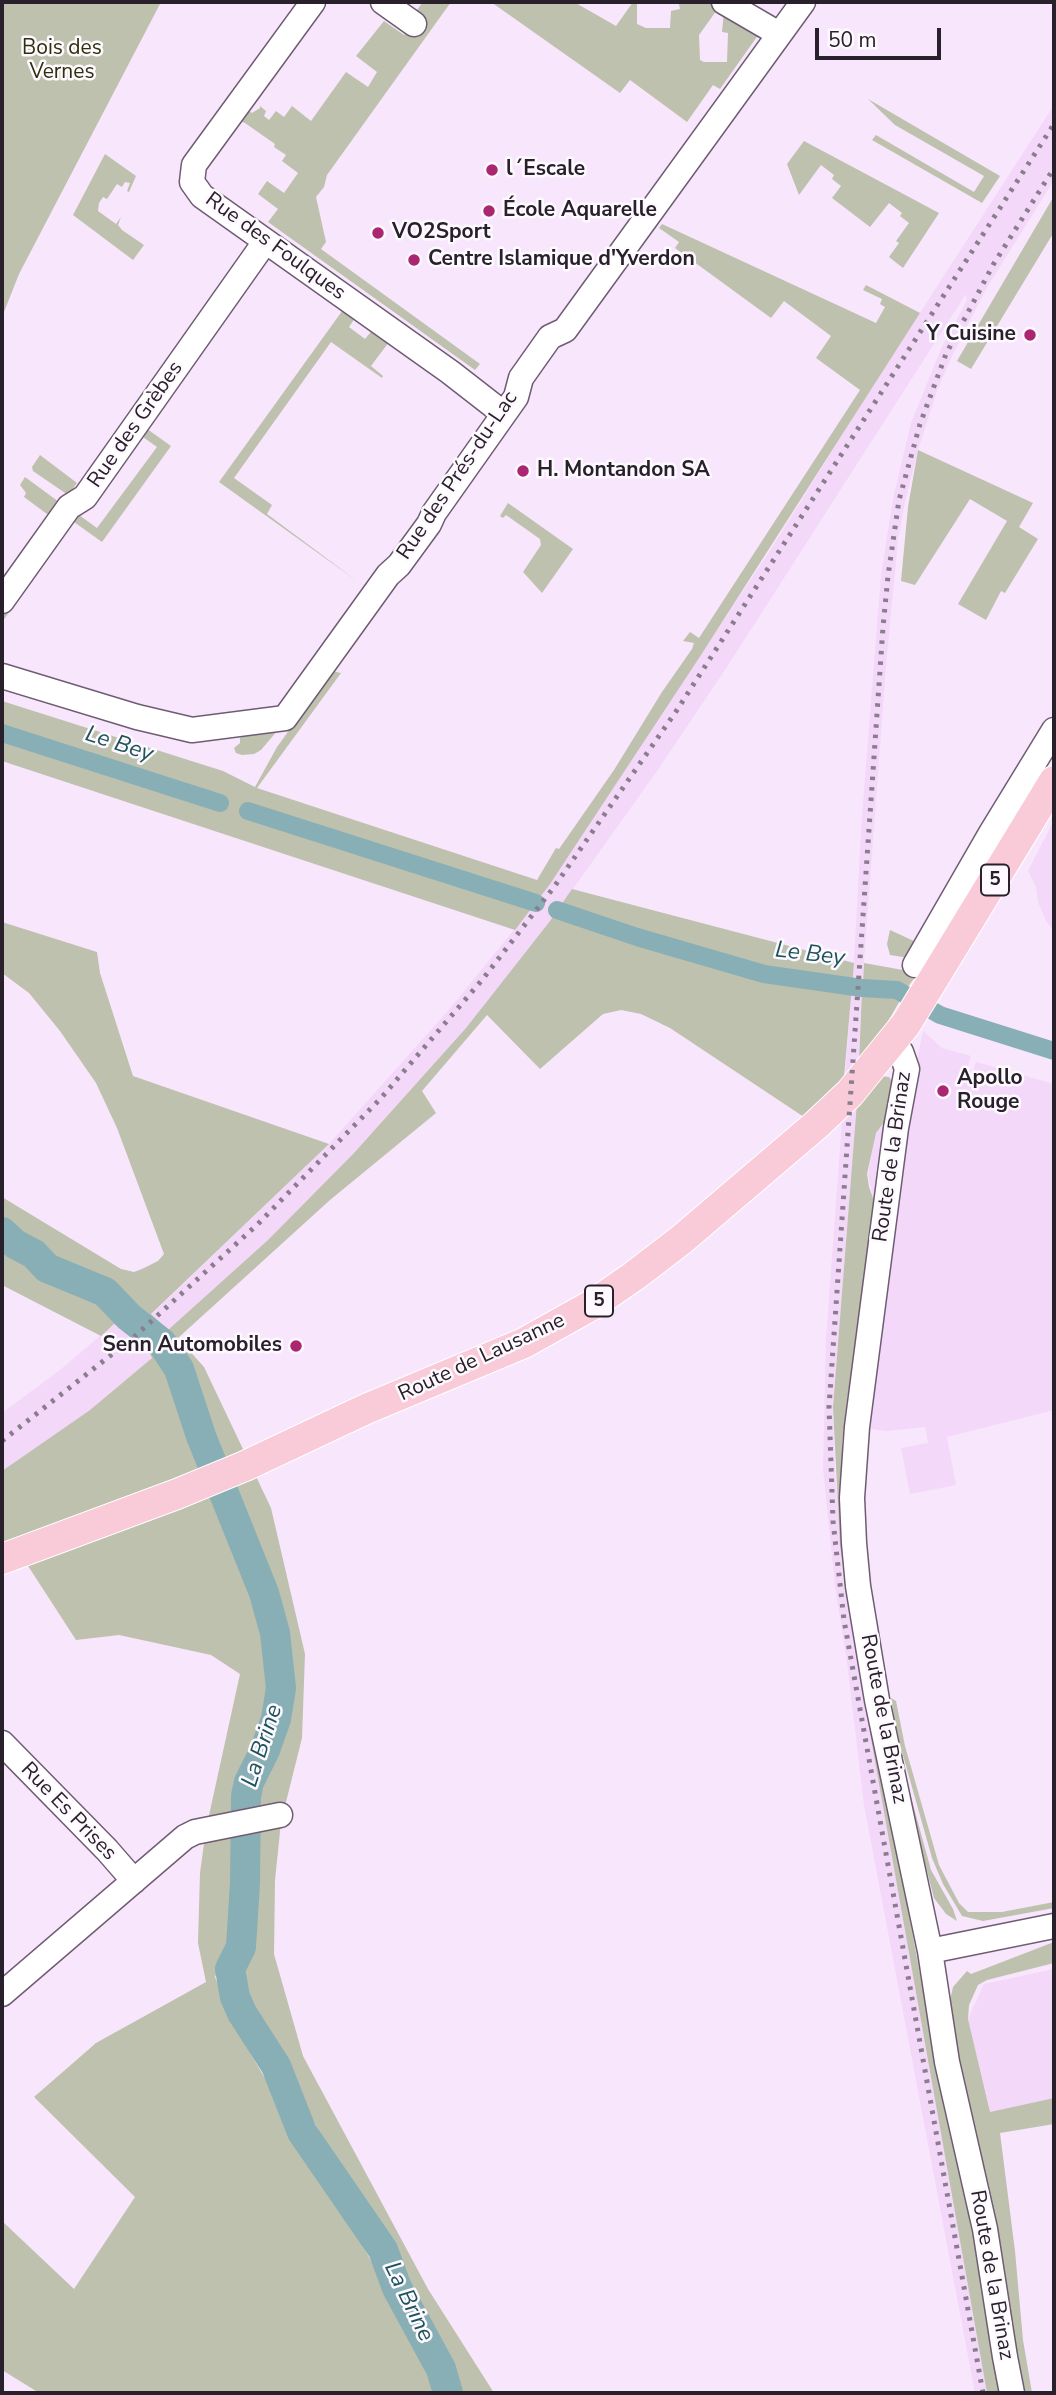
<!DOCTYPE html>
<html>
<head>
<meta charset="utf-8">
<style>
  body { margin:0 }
  #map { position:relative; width:1056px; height:2395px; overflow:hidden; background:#f8e6fc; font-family:"Nunito Sans",sans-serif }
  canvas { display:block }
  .frame { position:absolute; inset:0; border:4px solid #28202a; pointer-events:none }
  .scale { position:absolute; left:815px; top:28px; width:126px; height:32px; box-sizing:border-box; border:4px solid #28202a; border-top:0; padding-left:9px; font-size:21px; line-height:24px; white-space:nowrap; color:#28202a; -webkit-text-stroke:5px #fdf9fe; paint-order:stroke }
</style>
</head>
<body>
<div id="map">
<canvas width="1056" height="2395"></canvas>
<div class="frame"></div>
<div class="scale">50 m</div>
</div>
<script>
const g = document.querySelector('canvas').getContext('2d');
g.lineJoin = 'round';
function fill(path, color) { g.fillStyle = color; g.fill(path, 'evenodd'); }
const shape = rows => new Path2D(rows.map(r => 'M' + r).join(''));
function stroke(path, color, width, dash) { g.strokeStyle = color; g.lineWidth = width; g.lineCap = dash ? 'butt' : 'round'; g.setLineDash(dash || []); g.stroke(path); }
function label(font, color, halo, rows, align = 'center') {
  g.font = font + ' "Nunito Sans",sans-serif'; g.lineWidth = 5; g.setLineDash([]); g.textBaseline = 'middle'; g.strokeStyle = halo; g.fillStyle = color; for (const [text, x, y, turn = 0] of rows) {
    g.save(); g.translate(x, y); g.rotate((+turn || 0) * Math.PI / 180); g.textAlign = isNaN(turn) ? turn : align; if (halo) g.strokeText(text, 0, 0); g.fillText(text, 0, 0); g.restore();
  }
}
fill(shape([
  [1054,105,1054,180,986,289,952,356,937,391,918,450,905,502,898,540,886,666,862,988,857,1102,833,1407,835,1469,844,1585,987,2393,975,2393,864,1805,847,1662,835,1586,823,1468,826,1339,855,942,862,816,881,575,893,499,911,423,941,349,967,300,966,294,725,670,657,771,550,921,466,1028,354,1153,268,1240,168,1330,151,1315,329,1144,447,1012,536,903,771,549,876,381],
  [1054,820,1054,931,1046,921,1038,902,1036,887,1028,871],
  [923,1031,942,1048,971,1056,967,1069,973,1071,976,1062,1054,1084,1054,1410,947,1437,956,1485,910,1494,901,1448,928,1443,925,1427,886,1431,857,1427,875,1204,868,1176,874,1138,880,1128,906,1114],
  [114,1324,130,1331,147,1348,152,1358,90,1410,2,1471,2,1413,60,1370],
  [1054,1969,1054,2098,990,2112,968,2019,984,1984]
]), '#f3d8f9');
fill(shape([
  [2,2,161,2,19,274,2,317],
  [423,2,451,2,327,175,324,187,316,197,326,242,321,249,480,364,475,370,268,222,278,209,258,194,267,181,284,193,298,173,282,161,286,155,274,147,275,144,245,123,237,120,245,108,252,113,260,108,260,106,266,111,264,116,269,120,276,111,284,117,292,106,311,121,346,72,368,87,377,72,356,56,384,21,404,35,414,24,413,15],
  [491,2,574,2,616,26,633,2,637,2,637,24,646,28,670,28,671,11,680,9,679,4,675,2,713,2,719,7,699,35,700,60,704,62,727,62,728,33,722,32,724,12,761,31,720,89,713,85,687,122,630,80,620,93],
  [868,99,1000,176,982,203,872,140,876,135,974,192,984,176,895,125],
  [804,141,939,213,903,268,889,257,899,243,896,241,909,223,900,216,902,213,889,203,870,227,832,198,841,186,832,179,834,175,821,165,799,195,787,164],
  [105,154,136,176,129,192,127,191,130,183,125,182,122,187,117,184,107,199,103,197,99,203,98,211,116,224,121,217,118,225,122,230,144,245,133,260,73,215],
  [1054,196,1054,232,971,369,957,361],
  [662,224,876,323,885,307,880,304,882,299,863,290,866,285,920,313,701,655,550,884,515,930,2,761,2,701,223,771,255,787,277,747,330,674,332,671,341,673,257,788,537,880,556,848,559,849,614,770,662,692,692,649,694,643,683,641,690,632,699,638,860,390,816,358,831,336,784,301,771,318,675,248,679,242,659,228],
  [345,307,357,315,349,327,365,339,375,327,389,342,371,366,383,376,382,378,331,342,234,478,272,505,267,514,357,581,219,482],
  [143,426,171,446,102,542,74,522,2,622,2,609,71,515,79,515,97,528,157,447,143,437],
  [918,450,1033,503,1019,527,1038,539,1005,593,1001,591,986,620,958,604,1007,521,970,499,915,585,901,581,908,507],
  [40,455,77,483,68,495,33,471,32,467],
  [25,477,59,502,51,517,24,497,26,493,20,485],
  [508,503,573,549,542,593,523,572,541,545,540,539,506,515,503,518,500,516],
  [251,729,277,731,261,750,254,754,242,755,236,753,234,748,240,743,240,738],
  [572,889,854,963,842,1100,816,1125,670,1028,641,1014,621,1010,603,1014,540,1069,487,1015,422,1091,436,1113,330,1200,178,1338,204,1367,271,1508,305,1654,302,1738,281,1822,275,1880,274,1954,303,2056,428,2289,494,2393,454,2393,448,2366,365,2209,305,2107,277,2052,254,2019,243,1964,219,1968,215,1977,235,2027,440,2379,442,2393,35,2393,36,2391,2,2370,2,2221,74,2289,135,2197,34,2097,96,2043,206,1982,198,1943,200,1873,206,1829,240,1674,211,1655,119,1635,76,1640,19,1552,2,1559,2,1471,90,1410,152,1358,147,1348,130,1331,114,1324,101,1336,2,1285,2,1197,121,1269,134,1272,142,1269,158,1261,164,1254,117,1128,96,1083,60,1031,29,993,2,973,2,922,97,952,100,973,133,1076,329,1144,151,1314,168,1330,268,1240,354,1153,466,1028,550,921],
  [890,930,916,942,909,958,890,955,887,944],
  [864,963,903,970,917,974,905,991,884,983,863,983],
  [862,991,892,992,902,997,883,1030,859,1062],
  [880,1076,889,1077,893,1083,892,1112,876,1133,867,1174,869,1187,877,1209,847,1400,842,1443,842,1496,879,1748,904,1888,934,2049,965,2172,1004,2393,987,2393,856,1654,840,1545,833,1407,857,1102],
  [891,1698,896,1701,905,1746,939,1865,959,1903,968,1912,1002,1912,1054,1902,1054,1908,983,1921,962,1916,943,1884,932,1858,897,1734],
  [903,1779,906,1779,931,1870,953,1909,957,1921,946,1914,934,1898],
  [1054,1942,1054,1963,987,1980,978,1985,969,2005,968,2019,990,2112,1054,2098,1054,2124,1000,2133,1015,2251,1023,2340,1032,2393,1020,2393,950,2027,949,2005,953,1987,967,1971,971,1974]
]), '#bec1ad');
stroke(shape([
  [2,733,220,803],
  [248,811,536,903],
  [557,910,637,937,764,974,862,988,897,990,940,1015,1054,1051]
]), '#88afb6', 18);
stroke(shape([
  [2,1232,15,1244,34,1254,47,1268,105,1292,129,1317,162,1343,179,1369,201,1436,264,1593,275,1633,281,1688,276,1719,265,1750,249,1782,246,1796,245,1883,241,1947,230,1969,235,1997,242,2013,276,2066,302,2132,383,2250,397,2288,441,2369,448,2393]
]), '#88afb6', 30);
const minor = shape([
  [313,2,194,165,192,182,202,196,450,372,504,414],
  [383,2,414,24],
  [724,2,779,34],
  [2,601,69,507,85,497,265,242],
  [2,676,137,717,192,730,285,718,388,575,399,565,429,524,434,513,516,397,521,378,550,337,565,330,803,2],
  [915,965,991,833,1054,730],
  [891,1043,901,1052,907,1069,896,1128,857,1427,852,1498,854,1543,858,1586,877,1700,930,1951,947,2062,985,2229,1005,2357,1012,2393],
  [2,1743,107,1850,134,1881],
  [930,1951,1054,1926],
  [2,1994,185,1837,195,1832,280,1815]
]);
const major = shape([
  [2,1559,177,1494,245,1466,366,1409,524,1343,592,1305,634,1276,681,1240,816,1125,850,1093,906,1024,1054,781]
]);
stroke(minor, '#6f5c73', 27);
stroke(major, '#fff', 32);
stroke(minor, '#fff', 24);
stroke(major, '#f9cad7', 30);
stroke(shape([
  [2,1441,135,1336,258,1224,381,1098,482,980,554,887,677,710,1054,124],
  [983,2393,844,1620,833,1521,829,1407,883,627,888,576,899,500,920,424,946,354,993,265,1054,168]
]), '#8a7d8d', 5, [3.5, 7]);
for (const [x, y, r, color] of [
  [492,170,7,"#aa2670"],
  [489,211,7,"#aa2670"],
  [378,233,7,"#aa2670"],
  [414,260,7,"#aa2670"],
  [1030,335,7,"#aa2670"],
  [523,471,7,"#aa2670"],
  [943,1091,7,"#aa2670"],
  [296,1346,7,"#aa2670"]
]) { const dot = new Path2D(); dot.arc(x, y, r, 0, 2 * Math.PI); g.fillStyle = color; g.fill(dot); stroke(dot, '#fdf9fe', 2.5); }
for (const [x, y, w] of [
  [995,880,28],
  [599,1301,28]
]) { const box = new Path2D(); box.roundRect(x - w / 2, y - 15.5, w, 31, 5); g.fillStyle = '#fdf9fe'; g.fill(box); stroke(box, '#28202a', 2); }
label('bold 19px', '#28202a', null, [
  ["5",995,880],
  ["5",599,1301]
]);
label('21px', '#2d3008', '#fdf9fe', [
  ["Bois des",62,49],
  ["Vernes",62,73]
]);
label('bold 21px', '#28202a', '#fdf9fe', [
  ["l´Escale",506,170],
  ["École Aquarelle",503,211],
  ["VO2Sport",392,233],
  ["Centre Islamique d'Yverdon",428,260],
  ["Y Cuisine",1016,335,"right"],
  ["H. Montandon SA",537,471],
  ["Apollo",957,1079],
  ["Rouge",957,1103],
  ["Senn Automobiles",282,1346,"right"]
], 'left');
label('21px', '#28202a', '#fdf9fe', [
  ["Rue des Foulques",275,247,36],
  ["Rue des Grèbes",136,425,-55],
  ["Rue des Prés-du-Lac",458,476,-56],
  ["Route de la Brinaz",893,1157,-82],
  ["Route de Lausanne",482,1358,-25],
  ["Route de la Brinaz",883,1719,79],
  ["Rue Es Prises",68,1812,46],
  ["Route de la Brinaz",991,2275,80]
]);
label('italic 23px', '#1b535b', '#fdf9fe', [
  ["Le Bey",119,745,18],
  ["Le Bey",810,955,7],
  ["La Brine",263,1746,-72],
  ["La Brine",408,2302,64]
]);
</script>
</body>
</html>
